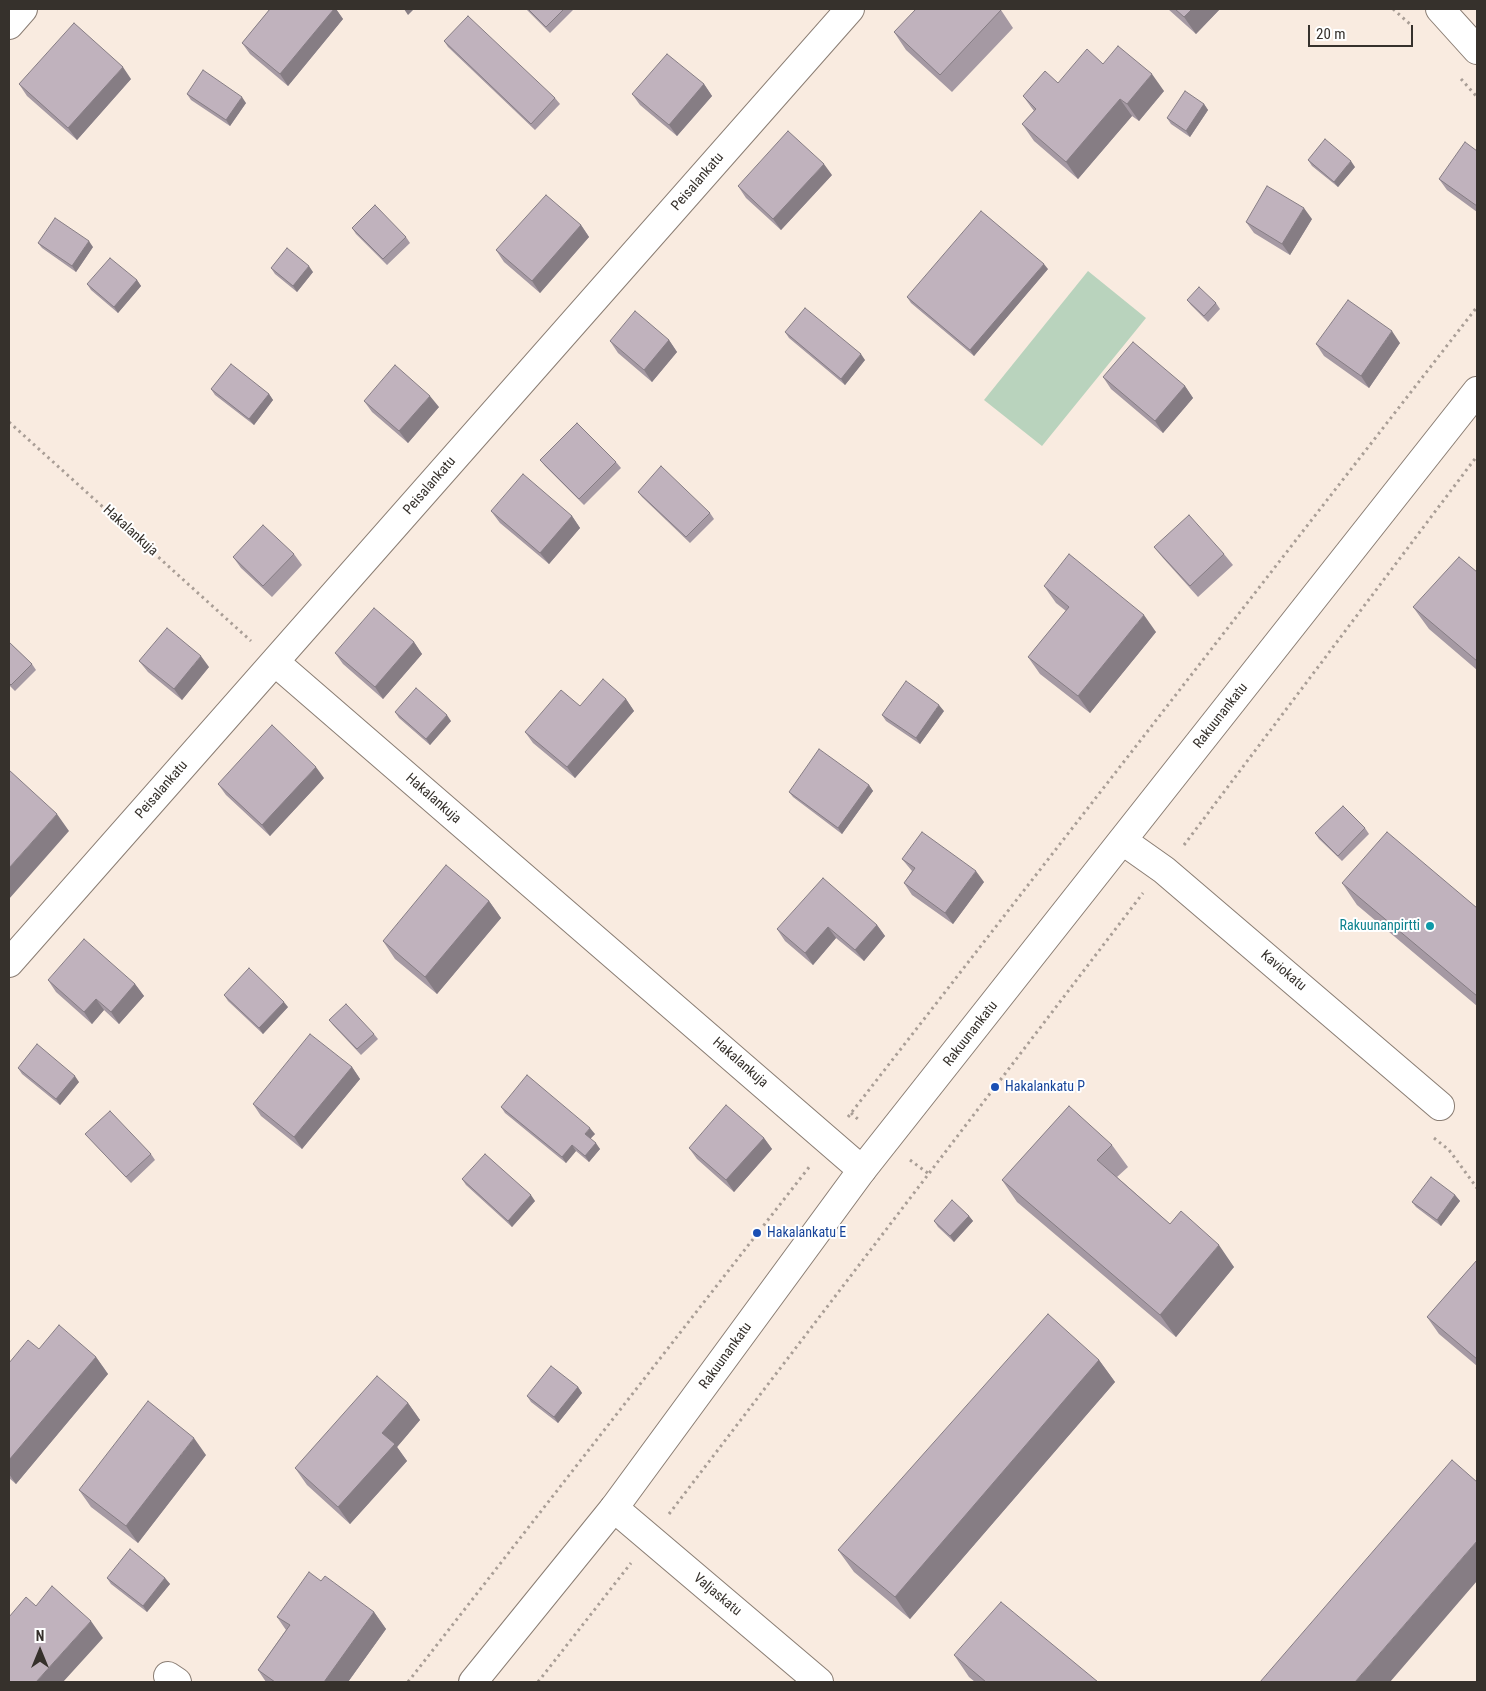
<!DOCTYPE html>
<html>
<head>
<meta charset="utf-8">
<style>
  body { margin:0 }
  #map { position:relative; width:1486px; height:1691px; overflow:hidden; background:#f9ebe0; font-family:"Roboto Condensed",sans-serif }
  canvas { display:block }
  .frame { position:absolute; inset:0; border:10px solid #36312c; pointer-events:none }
  .north { position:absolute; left:15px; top:1626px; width:50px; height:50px; -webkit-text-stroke:4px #fff; paint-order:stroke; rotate:0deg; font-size:14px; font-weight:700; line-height:20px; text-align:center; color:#36312c }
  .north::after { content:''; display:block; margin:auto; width:18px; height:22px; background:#36312c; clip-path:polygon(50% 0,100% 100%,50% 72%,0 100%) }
  .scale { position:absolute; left:1308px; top:25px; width:105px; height:22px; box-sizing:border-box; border:2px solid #36312c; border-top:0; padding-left:6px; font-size:15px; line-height:18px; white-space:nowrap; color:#36312c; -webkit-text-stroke:4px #fff; paint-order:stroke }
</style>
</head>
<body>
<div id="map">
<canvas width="1486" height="1691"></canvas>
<div class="frame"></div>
<div class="north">N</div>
<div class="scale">20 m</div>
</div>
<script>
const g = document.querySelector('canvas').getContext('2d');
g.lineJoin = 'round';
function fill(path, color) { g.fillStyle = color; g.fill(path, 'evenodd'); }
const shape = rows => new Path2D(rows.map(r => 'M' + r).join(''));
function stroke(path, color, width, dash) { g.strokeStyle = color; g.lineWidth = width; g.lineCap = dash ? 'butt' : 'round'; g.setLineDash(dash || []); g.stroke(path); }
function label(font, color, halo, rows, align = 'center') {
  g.font = font + ' "Roboto Condensed",sans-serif'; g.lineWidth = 4; g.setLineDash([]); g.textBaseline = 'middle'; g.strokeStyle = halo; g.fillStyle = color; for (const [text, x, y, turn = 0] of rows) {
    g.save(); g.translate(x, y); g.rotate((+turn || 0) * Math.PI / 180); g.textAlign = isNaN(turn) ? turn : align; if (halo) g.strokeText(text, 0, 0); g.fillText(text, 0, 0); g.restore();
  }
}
fill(shape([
  [1088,271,1146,318,1042,446,984,400]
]), '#b9d3bd');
const minor = shape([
  [1440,9,1477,50],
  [9,25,23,9],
  [275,662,862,1170],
  [1123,841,1164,870,1440,1106],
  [9,963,850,9],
  [614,1508,819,1682],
  [168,1676,177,1682]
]);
const tertiary = shape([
  [473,1682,614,1508,862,1170,1477,391]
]);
stroke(minor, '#8a7d73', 30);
stroke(tertiary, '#8a7d73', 30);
stroke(shape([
  [1393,9,1411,25],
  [1461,79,1477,97],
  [9,422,251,641],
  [1184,845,1477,456],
  [851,1113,860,1121],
  [848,1117,1477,307],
  [1434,1138,1449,1150,1477,1188],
  [910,1160,929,1174],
  [669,1514,1143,893],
  [408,1682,810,1166],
  [538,1682,631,1563]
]), '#a99e96', 3, [2.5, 4]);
stroke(minor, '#fff', 28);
stroke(tertiary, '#fff', 28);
fill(shape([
  [270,9,336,9,343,19,288,86,250,54,242,43],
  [526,9,574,9,550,33],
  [1168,9,1220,9,1196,34],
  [1001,10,1013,28,952,92,906,50,894,32],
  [444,41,555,98,560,104,535,130,448,47],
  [1103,64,1164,91,1139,121,1132,116,1078,179,1034,141,1022,124,1034,111,1023,96,1058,83],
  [131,79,77,140,27,96,19,84],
  [704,84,712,96,677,136,640,105,632,94],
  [187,94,246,103,230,126,191,100],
  [1204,104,1208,110,1190,137,1171,124,1167,118],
  [1477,151,1477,212,1447,190,1439,179],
  [1308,160,1355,167,1338,187,1312,166],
  [832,175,781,230,746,198,738,186],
  [1312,219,1290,255,1254,233,1246,222],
  [581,225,589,237,540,293,504,262,496,250],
  [352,228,406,237,410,243,387,265,356,234],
  [38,243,93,247,76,272,42,248],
  [271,268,313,272,297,292,275,274],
  [1048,269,974,356,911,303,907,297],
  [137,280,141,286,118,313,91,290,87,284],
  [1187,300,1216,303,1220,309,1208,322,1191,305],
  [785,332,865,360,845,385,789,338],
  [669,340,677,352,652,382,618,353,610,341],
  [1400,343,1369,388,1324,356,1316,344],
  [1103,377,1185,386,1193,398,1163,433,1111,389],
  [211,389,269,394,273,400,254,425,215,395],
  [364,401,439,407,408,443,372,412],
  [540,460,616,462,621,468,584,505,545,466],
  [638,492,710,513,714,519,690,543,642,497],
  [491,511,572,516,580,528,549,564,500,523],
  [1154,547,1224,554,1233,565,1198,597,1163,558],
  [294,554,302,565,272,597,241,568,233,557],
  [1477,572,1477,670,1429,629,1413,607],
  [1044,586,1156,632,1090,713,1040,674,1028,657,1066,611,1056,603],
  [9,642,32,664,36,670,15,691,9,685],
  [414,642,422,654,383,699,343,664,335,653],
  [139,661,209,667,182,700,148,672],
  [626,699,634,711,575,778,533,743,525,732,580,706],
  [944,711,920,744,886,721,882,715],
  [395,712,451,721,430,745,399,718],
  [324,778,270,836,226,795,218,784],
  [869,785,873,791,842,834,793,797,789,792],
  [1365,828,1369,834,1342,861,1319,839,1315,833],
  [902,859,984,882,953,924,912,895,904,883,912,871],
  [1342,883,1477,908,1477,1006,1357,905],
  [489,901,501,918,437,994,395,959,383,941],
  [877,925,885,936,864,961,836,938,813,965,785,941,777,929],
  [48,980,135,984,144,996,119,1024,104,1010,92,1024,56,992],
  [224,995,288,1007,263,1034,228,1001],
  [329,1020,374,1034,378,1039,361,1055,333,1025],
  [352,1067,360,1079,302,1149,261,1116,253,1104],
  [18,1068,79,1082,60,1105,22,1074],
  [501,1107,595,1134,590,1139,600,1149,589,1162,576,1151,566,1163,505,1113],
  [85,1134,151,1154,155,1160,131,1183,90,1139],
  [764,1138,772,1149,734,1192,697,1159,689,1148],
  [1112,1145,1128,1167,1117,1177,1170,1224,1234,1267,1176,1337,1017,1202,1002,1180],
  [462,1179,535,1201,512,1227,466,1185],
  [1455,1195,1460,1201,1441,1226,1416,1207,1412,1202],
  [969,1216,973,1221,954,1242,938,1227,934,1221],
  [1477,1260,1477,1366,1439,1334,1427,1317],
  [96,1357,108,1374,16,1484,9,1478,9,1363],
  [1099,1360,1115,1382,910,1619,854,1572,838,1550],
  [578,1387,582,1393,558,1423,531,1402,527,1396],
  [408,1403,420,1420,397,1447,407,1461,350,1524,307,1485,295,1468],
  [206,1455,138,1543,91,1507,79,1490],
  [107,1578,165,1578,170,1584,147,1612,111,1584],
  [321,1581,374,1612,386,1629,348,1682,266,1682,258,1670,286,1630,277,1617],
  [954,1655,1098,1682,975,1682,969,1677]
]), '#a599a3');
fill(shape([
  [334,9,336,9,343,19,288,86,280,74],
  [404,9,414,9,408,15],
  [1192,9,1220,9,1196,34,1184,17],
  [123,67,131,79,77,140,68,128],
  [1152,74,1164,91,1139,121,1127,104],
  [704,84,712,96,677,136,669,125],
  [242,97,246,103,230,126,226,120],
  [1120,99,1132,116,1078,179,1066,162],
  [1204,104,1208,110,1190,137,1186,131],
  [1351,161,1355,167,1338,187,1334,182],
  [824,164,832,175,781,230,773,219],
  [1304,208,1312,219,1290,255,1282,244],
  [581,225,589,237,540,293,532,281],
  [89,241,93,247,76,272,72,266],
  [1044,264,1048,269,974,356,970,350],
  [309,266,313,272,297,292,293,286],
  [137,280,141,286,118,313,114,307],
  [1392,331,1400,343,1369,388,1361,376],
  [669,340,677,352,652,382,644,370],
  [861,354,865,360,845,385,841,379],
  [1185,386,1193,398,1163,433,1155,421],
  [269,394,273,400,254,425,249,419],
  [430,396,439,407,408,443,399,431],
  [572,516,580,528,549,564,540,553],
  [1144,615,1156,632,1090,713,1078,696],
  [414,642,422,654,383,699,375,687],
  [201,656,209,667,182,700,174,689],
  [626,699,634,711,575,778,567,767],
  [939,705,944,711,920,744,916,738],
  [447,715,451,721,430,745,426,739],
  [316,767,324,778,270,836,262,825],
  [869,785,873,791,842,834,838,828],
  [57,814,69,831,9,899,9,868],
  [976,871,984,882,953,924,945,913],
  [489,901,501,918,437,994,425,977],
  [877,925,885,936,864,961,855,950],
  [828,927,836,938,813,965,805,953],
  [135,984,144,996,119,1024,111,1012],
  [96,999,104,1010,92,1024,84,1012],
  [284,1002,288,1007,263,1034,259,1028],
  [352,1067,360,1079,302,1149,294,1137],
  [75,1076,79,1082,60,1105,56,1099],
  [590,1128,595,1134,589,1140,585,1134],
  [764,1138,772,1149,734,1192,726,1180],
  [596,1143,600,1149,589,1162,585,1156],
  [572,1145,576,1151,566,1163,562,1157],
  [531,1195,535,1201,512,1227,508,1221],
  [1455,1195,1460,1201,1441,1226,1437,1220],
  [969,1216,973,1221,954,1242,950,1236],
  [1219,1245,1234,1267,1176,1337,1160,1315],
  [96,1357,108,1374,16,1484,9,1474,9,1460],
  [1099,1360,1115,1382,910,1619,895,1597],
  [578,1387,582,1393,558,1423,554,1417],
  [408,1403,420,1420,397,1447,407,1461,350,1524,338,1507,382,1433],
  [194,1438,206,1455,138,1543,126,1526],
  [1477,1541,1477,1581,1390,1682,1355,1682],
  [165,1578,170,1584,147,1612,143,1606],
  [374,1612,386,1629,348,1682,324,1682],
  [91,1621,103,1638,63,1682,36,1682]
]), '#867d84');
const building = shape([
  [270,9,334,9,280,74,242,43,270,9],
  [528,9,564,9,546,27,528,9],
  [916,9,999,9,1001,10,940,75,894,32,916,9],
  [1175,9,1192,9,1184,17,1175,9],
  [468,16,555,98,531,124,444,41,468,16],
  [74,23,123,67,68,128,19,84,74,23],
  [1118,46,1152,74,1127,104,1120,99,1066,162,1022,124,1036,109,1023,96,1045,71,1058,83,1087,49,1103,64,1118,46],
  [667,54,704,84,669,125,632,94,667,54],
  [203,70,242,97,226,120,187,94,203,70],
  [1185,91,1204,104,1186,131,1167,118,1185,91],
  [788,131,824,164,773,219,738,186,788,131],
  [1325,139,1351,161,1334,182,1308,160,1325,139],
  [1465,142,1477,151,1477,206,1439,179,1465,142],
  [1267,186,1304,208,1282,244,1246,222,1267,186],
  [546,195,581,225,532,281,496,250,546,195],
  [375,205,406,237,383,259,352,228,375,205],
  [981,211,1044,264,970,350,907,297,981,211],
  [55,218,89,241,72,266,38,243,55,218],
  [287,248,309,266,293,286,271,268,287,248],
  [110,258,137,280,114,307,87,284,110,258],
  [1199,287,1216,303,1204,316,1187,300,1199,287],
  [1348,300,1392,331,1361,376,1316,344,1348,300],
  [805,308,861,354,841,379,785,332,805,308],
  [635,311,669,340,644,370,610,341,635,311],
  [1133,342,1185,386,1155,421,1103,377,1133,342],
  [231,364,269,394,249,419,211,389,231,364],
  [395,365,430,396,399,431,364,401,395,365],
  [577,423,616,462,579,499,540,460,577,423],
  [661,466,710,513,686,537,638,492,661,466],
  [523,474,572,516,540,553,491,511,523,474],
  [1189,515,1224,554,1190,586,1154,547,1189,515],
  [263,525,294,554,263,586,233,557,263,525],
  [1069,554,1144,615,1078,696,1028,657,1069,607,1044,586,1069,554],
  [1459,557,1477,572,1477,661,1413,607,1459,557],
  [374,608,414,642,375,687,335,653,374,608],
  [167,628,201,656,174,689,139,661,167,628],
  [9,642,32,664,11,685,9,683,9,642],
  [603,679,626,699,567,767,525,732,561,690,580,706,603,679],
  [906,681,939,705,916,738,882,715,906,681],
  [416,688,447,715,426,739,395,712,416,688],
  [272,725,316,767,262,825,218,784,272,725],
  [819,749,869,785,838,828,789,792,819,749],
  [9,770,57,814,9,868,9,770],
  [1343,806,1365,828,1338,856,1315,833,1343,806],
  [922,832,976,871,945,913,904,883,915,868,902,859,922,832],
  [1387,832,1477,908,1477,996,1342,883,1387,832],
  [446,865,489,901,425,977,383,941,446,865],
  [823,878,877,925,855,950,828,927,805,953,777,929,823,878],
  [84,939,135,984,111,1012,96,999,84,1012,48,980,84,939],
  [249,968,284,1002,259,1028,224,995,249,968],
  [346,1004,374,1034,357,1049,329,1020,346,1004],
  [310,1034,352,1067,294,1137,253,1104,310,1034],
  [37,1044,75,1076,56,1099,18,1068,37,1044],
  [527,1075,590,1128,585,1134,596,1143,585,1156,572,1145,562,1157,501,1107,527,1075],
  [726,1105,764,1138,726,1180,689,1148,726,1105],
  [1069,1106,1112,1145,1097,1160,1170,1224,1181,1211,1219,1245,1160,1315,1002,1180,1069,1106],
  [110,1111,151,1154,126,1177,85,1134,110,1111],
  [485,1154,531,1195,508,1221,462,1179,485,1154],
  [1431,1177,1455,1195,1437,1220,1412,1202,1431,1177],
  [952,1200,969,1216,950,1236,934,1221,952,1200],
  [1477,1260,1477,1359,1427,1317,1477,1260],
  [1048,1314,1099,1360,895,1597,838,1550,1048,1314],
  [59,1325,96,1357,9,1460,9,1363,28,1340,39,1349,59,1325],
  [551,1366,578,1387,554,1417,527,1396,551,1366],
  [377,1376,408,1403,382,1433,395,1444,338,1507,295,1468,377,1376],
  [148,1401,194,1438,126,1526,79,1490,148,1401],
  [1452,1460,1477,1482,1477,1541,1355,1682,1260,1682,1452,1460],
  [130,1549,165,1578,143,1606,107,1578,130,1549],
  [309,1572,321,1581,325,1576,374,1612,324,1682,275,1682,258,1670,290,1625,277,1617,309,1572],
  [52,1586,91,1621,36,1682,9,1682,9,1617,26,1597,36,1606,52,1586],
  [1001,1602,1098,1682,986,1682,954,1655,1001,1602]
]);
fill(building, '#c0b2bd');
stroke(building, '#867d84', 1);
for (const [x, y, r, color] of [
  [1430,926,5,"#0f9aa8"],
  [995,1087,5,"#1a4fb4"],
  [757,1233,5,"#1a4fb4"]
]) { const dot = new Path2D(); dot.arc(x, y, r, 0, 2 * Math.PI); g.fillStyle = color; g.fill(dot); stroke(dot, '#fff', 2); }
label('14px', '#36312c', '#fff', [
  ["Peisalankatu",698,182,-49],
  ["Peisalankatu",430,486,-49],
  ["Hakalankuja",130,531,42],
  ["Rakuunankatu",1221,716,-52],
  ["Peisalankatu",162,790,-49],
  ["Hakalankuja",433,799,41],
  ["Kaviokatu",1283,971,40],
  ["Rakuunankatu",971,1034,-52],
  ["Hakalankuja",740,1063,41],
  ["Rakuunankatu",726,1356,-54],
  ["Valjaskatu",717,1595,40]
]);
label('14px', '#0d838f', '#fff', [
  ["Rakuunanpirtti",1420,926]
], 'right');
label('14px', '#164399', '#fff', [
  ["Hakalankatu P",1005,1087],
  ["Hakalankatu E",767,1233]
], 'left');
</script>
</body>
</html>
